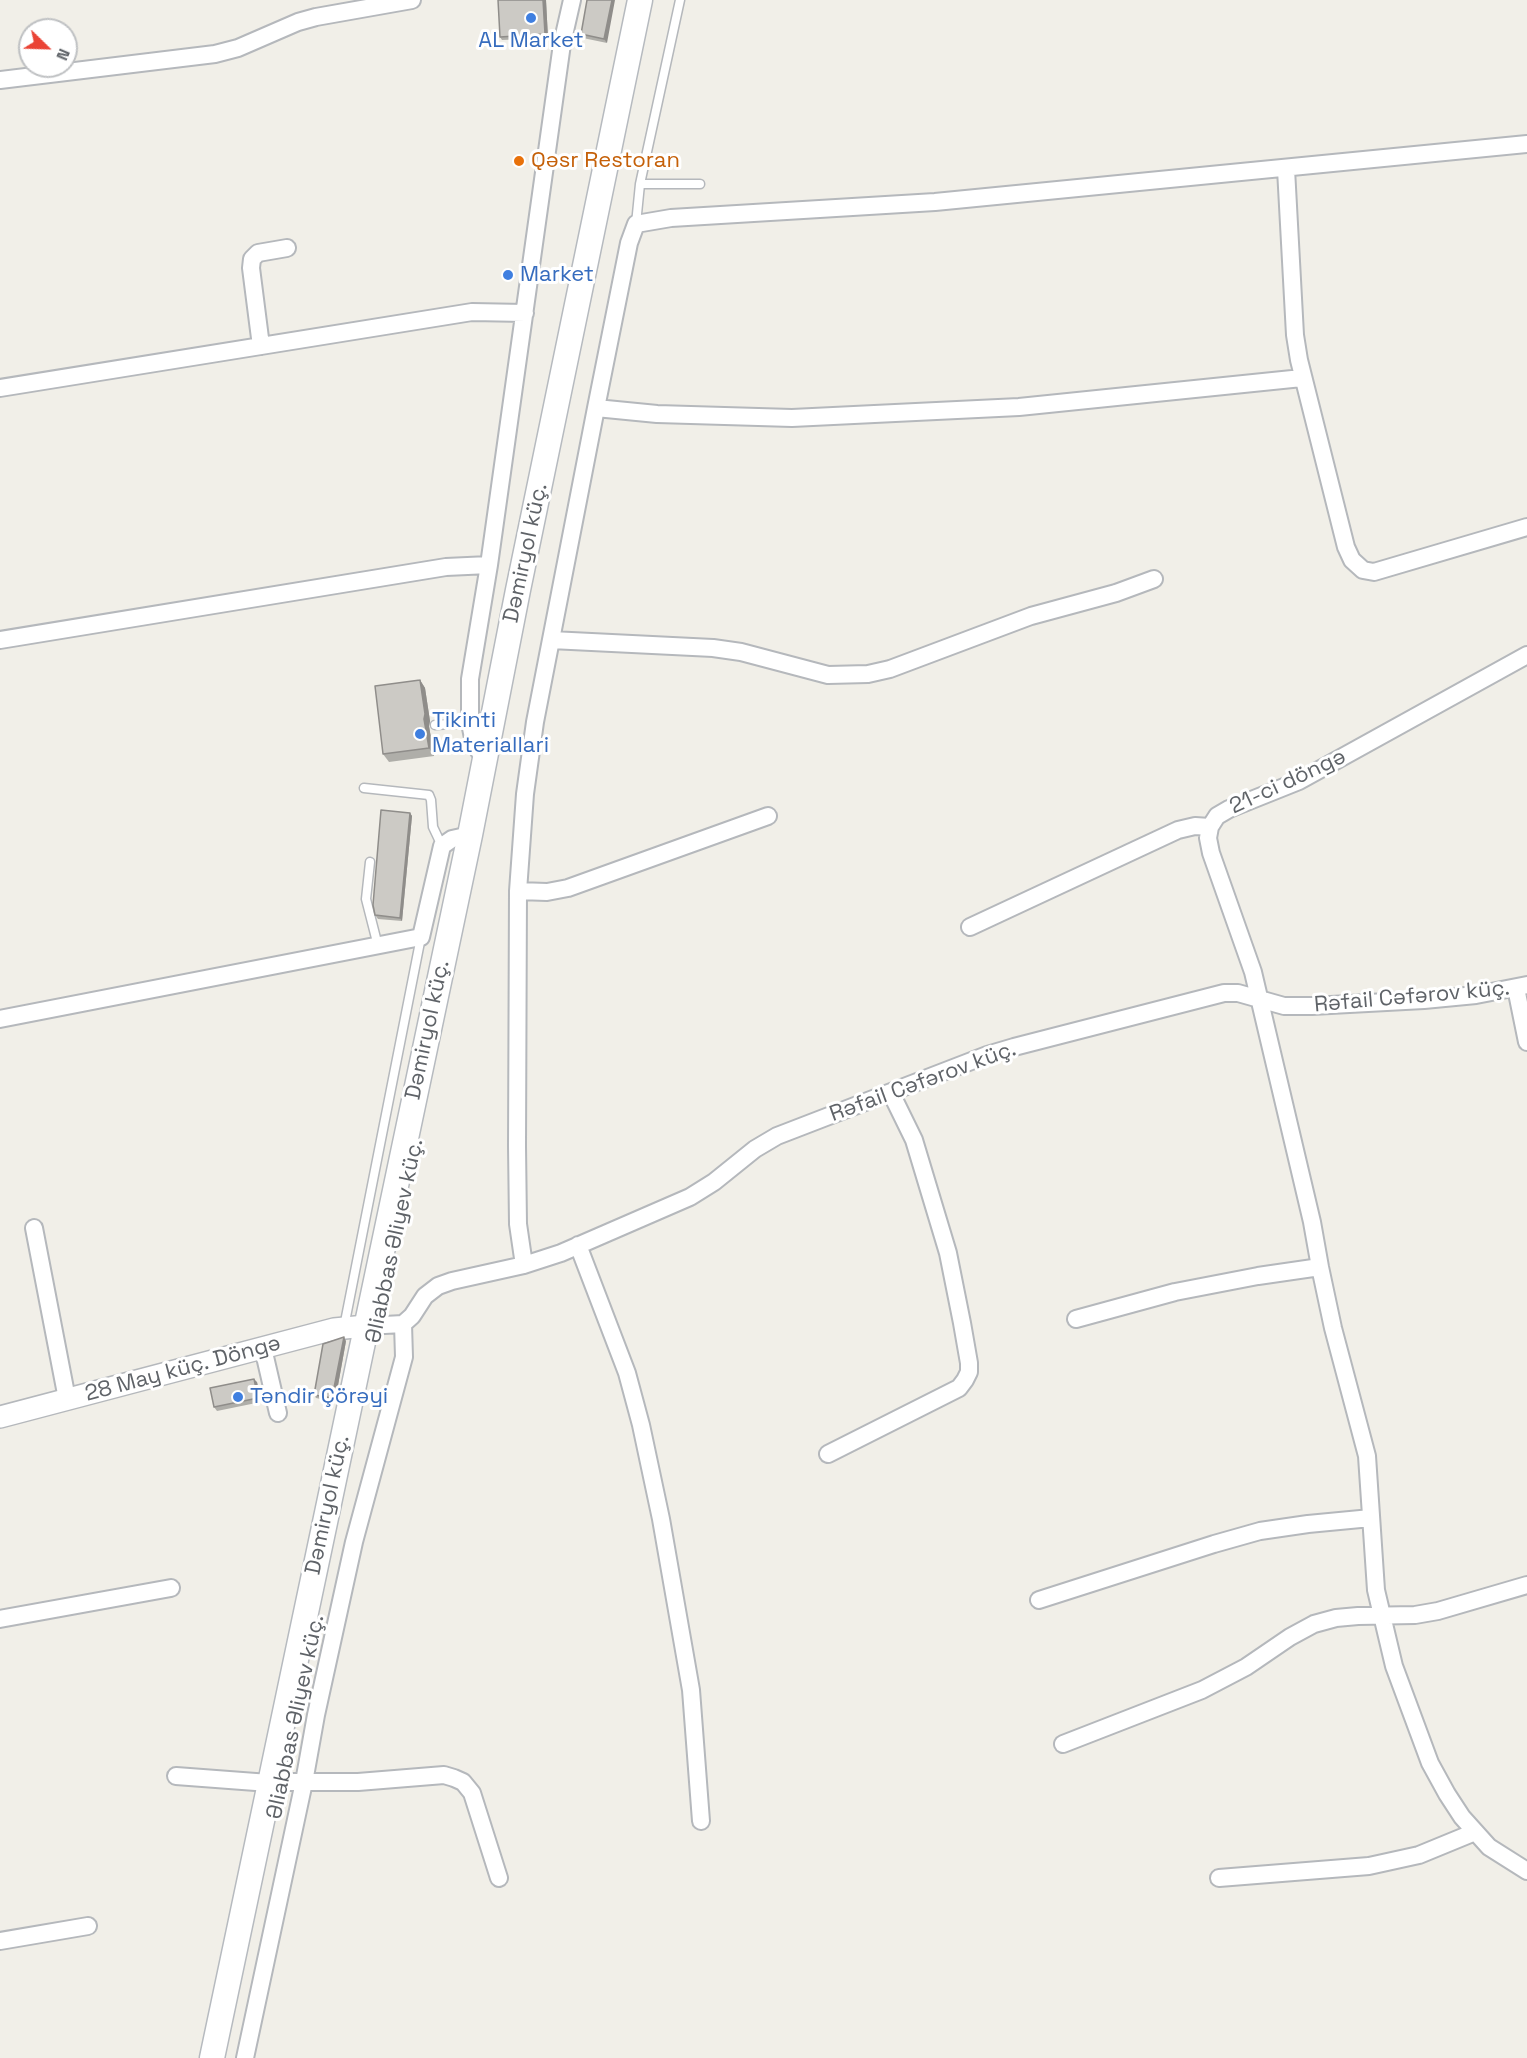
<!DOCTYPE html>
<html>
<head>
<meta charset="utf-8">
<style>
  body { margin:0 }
  #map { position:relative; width:1527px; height:2058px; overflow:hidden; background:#f1efe8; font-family:"Space Grotesk",sans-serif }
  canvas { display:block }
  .north { position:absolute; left:18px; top:18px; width:60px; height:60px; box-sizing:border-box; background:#fff; border:2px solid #bfc1c3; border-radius:50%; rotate:113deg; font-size:16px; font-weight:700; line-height:24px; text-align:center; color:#5f6368 }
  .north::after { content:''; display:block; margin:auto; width:21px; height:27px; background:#ea4335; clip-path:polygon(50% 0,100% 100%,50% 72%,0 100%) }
</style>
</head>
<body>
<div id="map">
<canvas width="1527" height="2058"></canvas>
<div class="north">N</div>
</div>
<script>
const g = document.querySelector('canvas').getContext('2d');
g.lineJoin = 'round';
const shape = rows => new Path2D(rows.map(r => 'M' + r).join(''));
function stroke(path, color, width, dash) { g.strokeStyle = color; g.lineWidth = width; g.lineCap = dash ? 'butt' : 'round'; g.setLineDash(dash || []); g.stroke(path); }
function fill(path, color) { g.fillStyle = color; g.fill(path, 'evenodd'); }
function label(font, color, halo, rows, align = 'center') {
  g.font = font + ' "Space Grotesk",sans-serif'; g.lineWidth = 6; g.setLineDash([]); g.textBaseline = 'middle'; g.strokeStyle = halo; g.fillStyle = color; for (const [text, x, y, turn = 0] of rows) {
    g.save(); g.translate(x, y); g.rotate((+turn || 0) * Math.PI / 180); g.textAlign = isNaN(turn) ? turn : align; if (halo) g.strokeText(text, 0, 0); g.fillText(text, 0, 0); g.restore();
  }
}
const service = shape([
  [640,184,700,184],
  [636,224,640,184,680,0],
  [435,725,470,723],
  [364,788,429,795,431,800,433,827,442,846],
  [370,862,366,899,378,946],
  [344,1327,421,937]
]);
const minor = shape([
  [0,80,215,54,238,48,298,22,316,17,412,0],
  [1286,169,1295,335,1299,360,1346,547,1352,560,1363,570,1374,572,1527,527],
  [261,346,251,268,252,259,258,253,287,248],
  [0,388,472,312,525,313],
  [596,408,657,414,792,418,1019,407,1302,378],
  [0,640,446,567,489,565],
  [551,640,713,648,741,652,828,675,868,674,890,669,1031,616,1116,593,1154,579],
  [1527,655,1299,781,1229,809,1217,816,1210,827,1208,838,1211,853,1253,972,1312,1222,1320,1267,1333,1328,1367,1456,1376,1590,1394,1666,1430,1763,1447,1794,1462,1817,1489,1847,1527,1871],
  [484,756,479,751,473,738,470,723,470,679,489,565,562,44,572,0],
  [518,891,547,892,568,888,768,816],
  [970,927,1178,830,1195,826,1210,827],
  [1516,988,1527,1042],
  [0,1019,421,937,442,846,452,839,470,835],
  [34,1228,67,1399],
  [578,1245,627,1373,641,1425,661,1519,691,1690,701,1821],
  [524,1265,518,1224,517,1146,518,891,525,794,535,722,596,408,629,243,636,224,671,218,935,202,1527,144],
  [1076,1319,1175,1292,1258,1276,1320,1267],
  [366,1326,403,1324,412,1316,425,1296,438,1286,452,1281,524,1265,561,1253,690,1197,714,1182,755,1149,777,1136,987,1055,1014,1047,1224,993,1238,993,1284,1006,1312,1006,1424,1000,1476,995,1527,985],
  [263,1348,278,1413],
  [828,1454,959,1388,965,1380,969,1372,969,1363,962,1323,948,1253,914,1140,891,1093],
  [1039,1600,1214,1544,1260,1531,1308,1524,1371,1518],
  [0,1619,171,1588],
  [1063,1744,1202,1690,1246,1667,1290,1637,1314,1624,1336,1618,1358,1616,1415,1615,1438,1611,1527,1585],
  [176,1776,269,1783],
  [282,1782,358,1782,444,1775,454,1778,463,1782,472,1793,499,1878],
  [1219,1878,1369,1866,1419,1855,1475,1832],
  [0,1941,88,1926],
  [245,2058,304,1782,316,1715,354,1542,404,1357,403,1324]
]);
const tertiary = shape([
  [0,1417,334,1329,366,1326]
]);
const secondary = shape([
  [212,2058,470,835,518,590,640,0]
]);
stroke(service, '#b5b8bc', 11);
stroke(minor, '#b5b8bc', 20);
stroke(tertiary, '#b5b8bc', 24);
stroke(secondary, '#b6babf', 27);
stroke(service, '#fff', 8);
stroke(minor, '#fff', 16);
stroke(tertiary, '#fff', 21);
stroke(secondary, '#fff', 24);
fill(shape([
  [546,0,548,38,502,40,500,37],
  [587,0,607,43,583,38,581,34],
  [420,680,425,688,430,721,429,726,434,756,389,762,383,754],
  [410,813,412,816,402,921,378,919,375,915],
  [346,1341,335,1402,316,1398,314,1395],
  [257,1382,261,1402,217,1411,214,1407]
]), '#afaea9');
fill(shape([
  [543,0,546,0,548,38,545,34],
  [612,0,615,0,607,43,604,39],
  [420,680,425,688,430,721,429,726,434,756,429,748,424,719],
  [410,813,412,816,402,921,400,918],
  [344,1337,346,1341,335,1402,332,1398],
  [254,1379,257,1382,261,1402,258,1398]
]), '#8f8d8a');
const building = shape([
  [498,0,543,0,545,34,500,37,498,0],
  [587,0,612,0,604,39,581,34,587,0],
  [420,680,425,714,424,719,429,748,383,754,375,686,420,680],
  [381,810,410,813,400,918,375,915,373,905,381,810],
  [344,1337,332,1398,314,1395,323,1344,344,1337],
  [254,1379,258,1398,214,1407,210,1388,254,1379]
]);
fill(building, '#cccac5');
stroke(building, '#8f8d8a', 1.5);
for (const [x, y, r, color] of [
  [531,18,6,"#3f7fe0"],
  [519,161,6,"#e8710a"],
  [508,275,6,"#3f7fe0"],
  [420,734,6,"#3f7fe0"],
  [238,1397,6,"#3f7fe0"]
]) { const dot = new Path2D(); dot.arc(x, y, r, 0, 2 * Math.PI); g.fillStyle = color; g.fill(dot); stroke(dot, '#fff', 2); }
label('22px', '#366cbe', '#fff', [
  ["AL Market",531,41,"center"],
  ["Market",520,275],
  ["Tikinti",432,721],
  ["Materiallari",432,746],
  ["Təndir Çörəyi",250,1397]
], 'left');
label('22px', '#c56008', '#fff', [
  ["Qəsr Restoran",531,161]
], 'left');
label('22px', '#5f6368', '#fff', [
  ["Dəmiryol küç.",526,553,-78],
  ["21-ci döngə",1288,782,-25],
  ["Rəfail Cəfərov küç.",1412,997,-5],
  ["Dəmiryol küç.",428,1030,-78],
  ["Rəfail Cəfərov küç.",923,1082,-20],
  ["Əliabbas Əliyev küç.",395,1241,-78],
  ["28 May küç. Döngə",183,1369,-15],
  ["Dəmiryol küç.",328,1505,-78],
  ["Əliabbas Əliyev küç.",296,1717,-78]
]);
</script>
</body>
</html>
